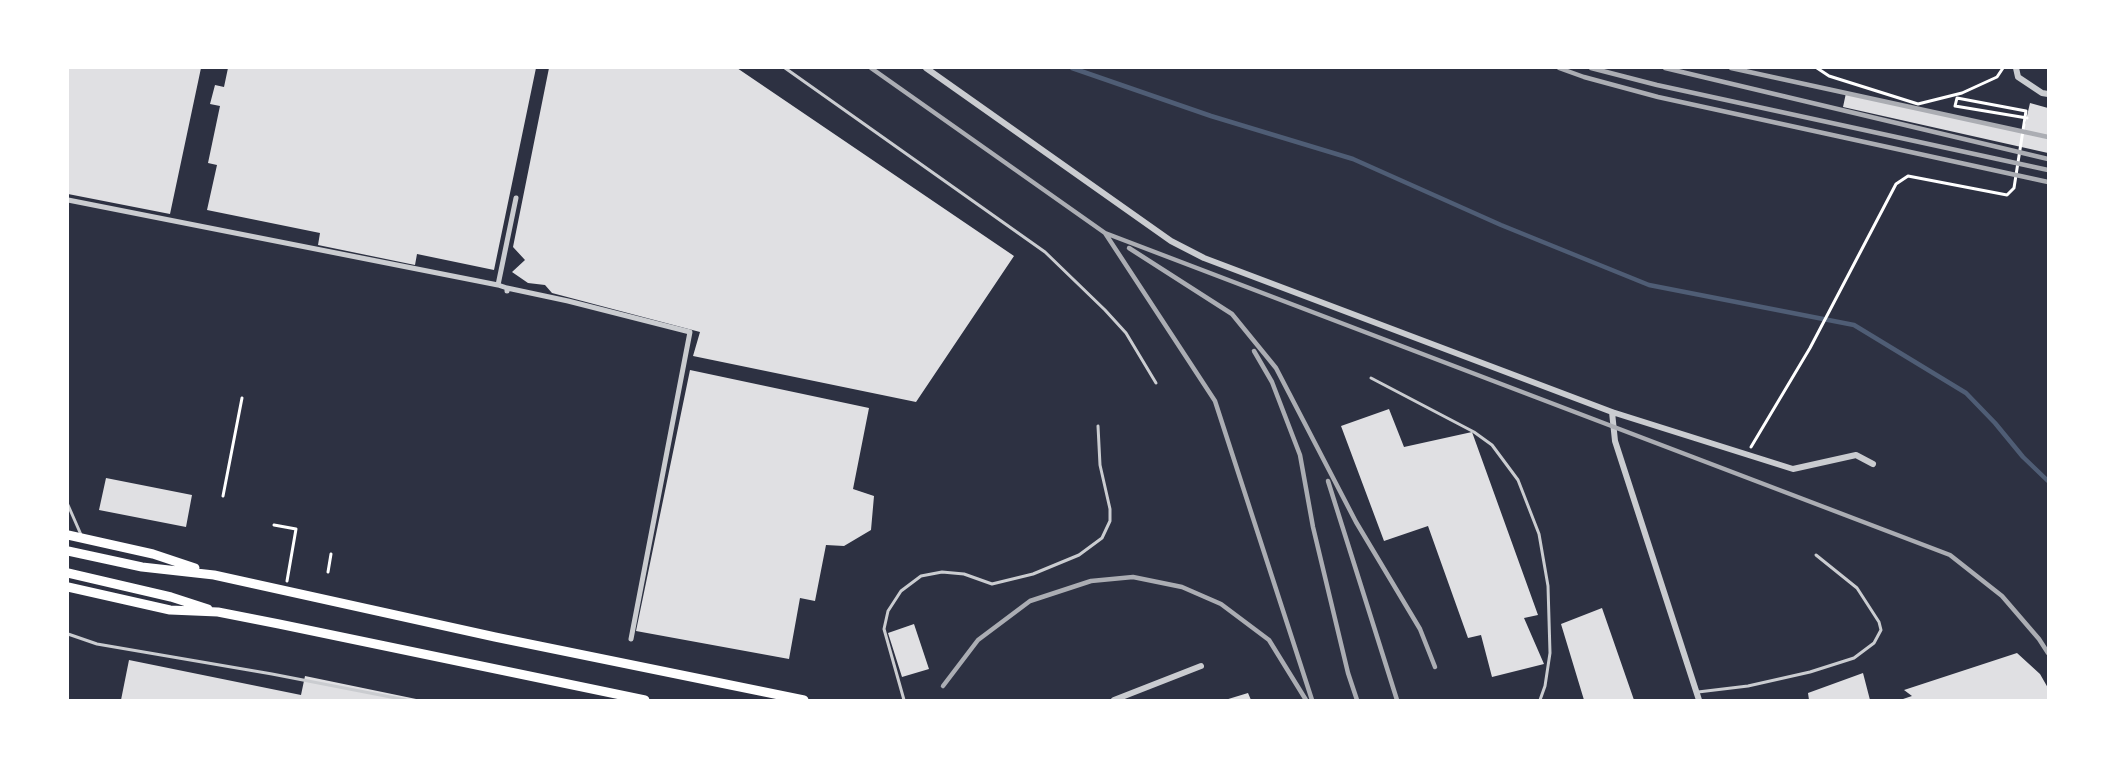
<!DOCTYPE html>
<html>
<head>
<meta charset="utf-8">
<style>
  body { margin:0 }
  #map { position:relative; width:2116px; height:768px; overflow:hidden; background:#2d3142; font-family:"Work Sans",sans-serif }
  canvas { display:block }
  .frame { position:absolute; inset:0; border:69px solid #fff; pointer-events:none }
</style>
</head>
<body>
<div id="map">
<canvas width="2116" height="768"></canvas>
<div class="frame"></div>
</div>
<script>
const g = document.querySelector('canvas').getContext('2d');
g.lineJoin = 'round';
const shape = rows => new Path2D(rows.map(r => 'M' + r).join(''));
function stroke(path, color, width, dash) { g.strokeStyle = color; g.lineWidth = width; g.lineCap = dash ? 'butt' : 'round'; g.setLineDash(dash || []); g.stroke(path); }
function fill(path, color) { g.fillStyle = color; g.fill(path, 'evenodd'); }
stroke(shape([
  [1072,68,1211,116,1353,159,1501,225,1649,285,1854,325,1966,393,1995,423,2023,457,2048,481]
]), '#4f5d75', 4.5);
fill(shape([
  [68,68,201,68,170,214,68,194],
  [228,68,536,68,494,270,417,254,415,265,318,245,320,233,207,210,217,165,208,163,220,106,210,104,215,85,224,87],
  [549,68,737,68,1014,256,916,402,693,356,700,332,552,293,545,285,528,283,512,272,525,260,513,247],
  [1846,93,2023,133,2030,103,2048,108,2048,153,1843,107],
  [690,370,869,408,853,489,874,496,871,530,844,546,826,545,815,601,800,598,789,659,636,631],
  [1389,409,1404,447,1472,432,1538,615,1524,618,1544,664,1492,677,1481,635,1468,638,1428,526,1384,541,1341,426],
  [106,478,192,495,186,527,99,510],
  [1602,608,1634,700,1584,700,1561,624],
  [914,624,929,669,902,677,888,633],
  [2017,653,2040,674,2048,688,2048,700,1900,700,1912,696,1904,690],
  [129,660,301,695,305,676,421,700,121,700],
  [1863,673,1870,700,1809,700,1808,693],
  [1248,693,1251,700,1225,700]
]), '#e0e0e3');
stroke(shape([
  [1817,68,1829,76,1918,104,1962,93,1997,77,2003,68],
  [1751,447,1810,348,1896,184,1908,176,2007,195,2014,188,2026,111,1957,98,1955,106,2027,118],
  [223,496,242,398],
  [274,525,296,529,287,581],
  [328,572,331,554]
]), '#fff', 3);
stroke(shape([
  [785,68,1045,252,1105,310,1126,333,1156,383],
  [1371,378,1474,432,1492,445,1518,480,1539,534,1548,586,1550,653,1545,686,1540,700],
  [68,505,82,537],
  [68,634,97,644,272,674,406,700],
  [1698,692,1748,686,1810,672,1854,658,1874,643,1881,630,1879,622,1857,588,1816,555],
  [904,700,884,629,888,611,901,591,921,576,942,572,964,574,992,584,1033,574,1079,555,1102,538,1110,521,1110,509,1100,465,1098,426]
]), '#caccd0', 3);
stroke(shape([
  [68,200,498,285,507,288,507,291],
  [498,285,516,198],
  [507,288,568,301,690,332,631,639]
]), '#caccd0', 5);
stroke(shape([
  [926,68,1171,241,1204,258,1612,412,1793,469,1856,455,1873,464],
  [2016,68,2018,77,2042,93,2048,94],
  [1612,412,1615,441,1699,700],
  [1114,700,1201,666]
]), '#caccd0', 6);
stroke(shape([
  [68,535,153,554,195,568],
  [68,551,142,567,214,575,495,637,804,700],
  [68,573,171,597,208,609],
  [68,587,170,610,218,612,279,624,645,700]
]), '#fff', 9);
stroke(shape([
  [871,68,1105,233,1215,401,1312,700],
  [1559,68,1584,77,1658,97,2048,182],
  [1591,68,1657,85,2048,170],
  [1665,68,2048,159],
  [1731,68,2048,137],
  [1105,233,1950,555,2002,596,2039,639,2048,653],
  [1129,248,1232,314,1276,368,1356,522,1420,629,1435,667],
  [1254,351,1272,382,1300,455,1313,527,1348,673,1357,700],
  [1328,481,1397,700],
  [943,686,978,640,1030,601,1091,581,1133,577,1182,587,1221,604,1269,640,1306,700]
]), '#abadb3', 4.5);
</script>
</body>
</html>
